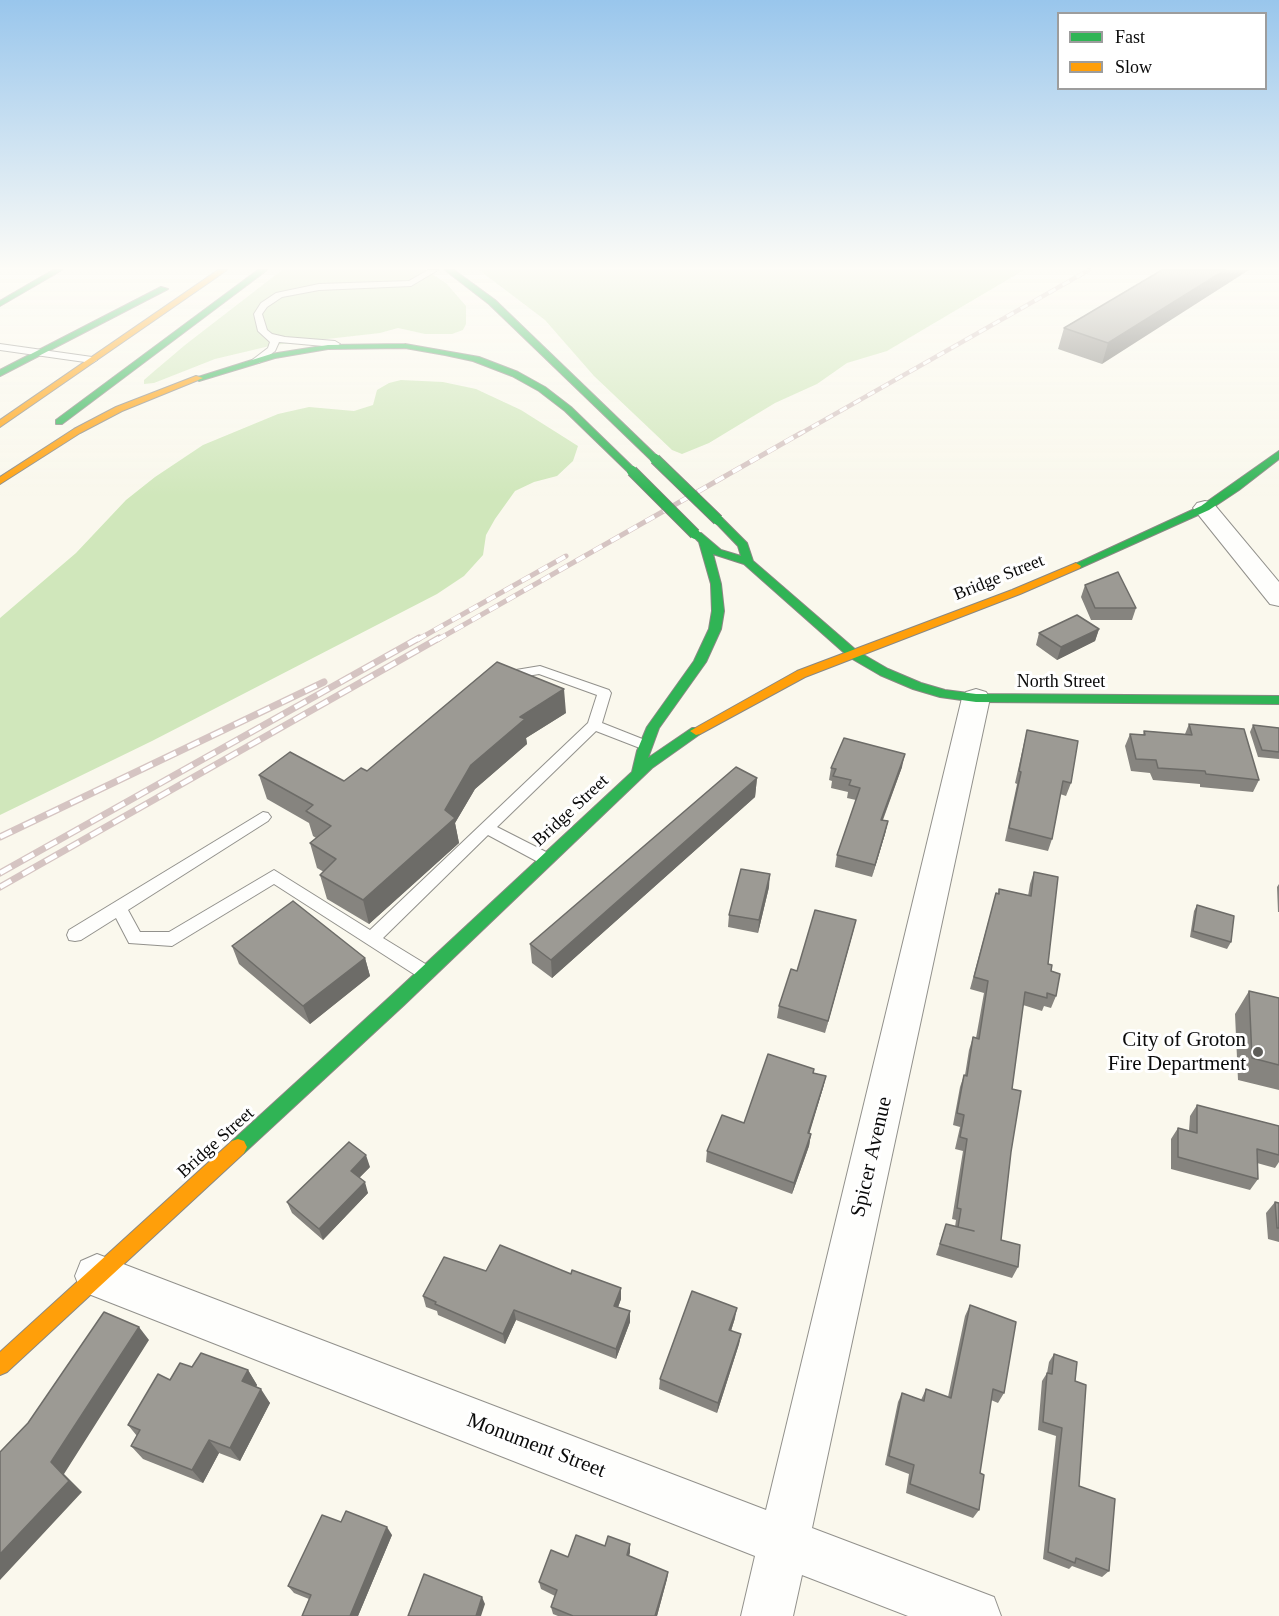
<!DOCTYPE html>
<html>
<head>
<meta charset="utf-8">
<style>
  body { margin:0 }
  #map { position:relative; width:1279px; height:1616px; overflow:hidden; background:#faf8ed; font-family:"Times New Roman",serif }
  canvas { display:block }
  .legend { position:absolute; left:1057px; top:12px; width:210px; height:78px; box-sizing:border-box; background:#fff; border:2px solid #9d9d9d; margin:0; padding:8px 10px; list-style:none; font-size:18px; color:#0a0a0a }
  .legend li { display:flex; align-items:center; gap:12px; height:30px }
  .legend b { width:30px; border:2px solid #9d9d9d }
</style>
</head>
<body>
<div id="map">
<canvas width="1279" height="1616"></canvas>
<ul class="legend">
<li><b style="height:8px;background:#30b455"></b>Fast</li>
<li><b style="height:8px;background:#ff9f0a"></b>Slow</li>
</ul>
</div>
<script>
const g = document.querySelector('canvas').getContext('2d');
g.lineJoin = 'round';
function fill(path, color) { g.fillStyle = color; g.fill(path, 'evenodd'); }
const shape = rows => new Path2D(rows.map(r => 'M' + r).join(''));
function stroke(path, color, width, dash) { g.strokeStyle = color; g.lineWidth = width; g.lineCap = dash ? 'butt' : 'round'; g.setLineDash(dash || []); g.stroke(path); }
function label(font, color, halo, rows, align = 'center') {
  g.font = font + ' "Times New Roman",serif'; g.lineWidth = 6; g.setLineDash([]); g.textBaseline = 'middle'; g.strokeStyle = halo; g.fillStyle = color; for (const [text, x, y, turn = 0] of rows) {
    g.save(); g.translate(x, y); g.rotate((+turn || 0) * Math.PI / 180); g.textAlign = isNaN(turn) ? turn : align; if (halo) g.strokeText(text, 0, 0); g.fillText(text, 0, 0); g.restore();
  }
}
fill(shape([
  [282,270,425,270,446,283,466,306,466,324,463,330,452,334,425,334,398,328,380,333,274,345,215,359,154,383,144,384,144,380,152,373,185,345],
  [479,270,1024,270,887,351,847,363,817,384,775,403,709,443,682,454,672,450,594,376,545,320],
  [401,380,443,382,476,389,521,410,578,446,573,461,557,476,534,482,515,491,495,519,486,535,483,555,464,576,437,594,152,741,0,815,0,618,76,553,126,500,155,477,203,445,278,414,309,407,354,411,373,405,377,390,389,383]
]), '#d0e7bb');
const lane = shape([
  [428,270,438,270,411,286,319,290,282,297,267,307,262,314,267,330,272,334,285,337,335,341,340,344,335,347,279,342,275,351,259,363,251,361,268,348,270,342,258,331,254,314,261,303,276,293,319,284,409,281,428,270],
  [0,344,92,357,97,360,92,363,0,350,0,344],
  [540,666,609,690,611,693,602,723,650,742,652,745,645,750,596,731,497,827,552,855,554,859,552,863,540,863,488,835,383,938,432,968,435,973,432,978,426,980,420,978,274,884,172,946,129,943,116,918,81,940,75,941,69,940,67,935,69,930,263,812,268,813,271,817,268,821,128,910,140,932,169,932,274,870,370,930,588,723,597,695,539,674,504,680,497,676,504,672,540,666]
]);
const street = shape([
  [1205,501,1213,503,1279,582,1279,606,1270,604,1197,513,1193,508,1197,503,1205,501],
  [976,689,986,692,990,698,812,1528,994,1597,1001,1616,908,1616,802,1575,793,1616,741,1616,755,1556,81,1291,75,1276,81,1261,97,1254,766,1510,962,698,966,692,976,689]
]);
const fast = shape([
  [53,270,62,270,0,306,0,301,53,270],
  [258,270,267,270,62,424,56,424,56,420,258,270],
  [445,270,454,270,495,300,658,457,658,461,652,461,489,304,445,270],
  [161,287,168,289,0,376,0,370,161,287],
  [405,344,479,357,518,372,545,387,571,407,637,471,629,473,565,411,539,391,512,376,473,361,445,355,405,348,328,349,275,358,199,381,195,378,271,354,328,345,405,344],
  [1279,451,1279,459,1239,490,1209,510,1080,568,1072,568,1071,566,1201,506,1279,451],
  [718,517,722,518,747,543,753,561,857,651,888,669,921,683,945,690,976,694,1279,696,1279,704,976,702,940,697,913,689,880,675,849,657,744,564,713,554,721,584,724,611,721,629,706,662,659,728,648,758,692,728,700,728,702,731,700,734,652,768,404,1005,244,1153,238,1155,232,1153,229,1147,232,1141,392,995,632,772,637,751,647,727,694,661,709,629,712,611,711,584,699,542,692,535,693,533,701,533,721,550,741,556,738,546,713,520,718,517]
]);
const slow = shape([
  [218,270,227,270,0,427,0,420,218,270],
  [196,376,203,378,122,411,80,433,0,484,0,477,74,429,116,407,196,376],
  [1076,563,1081,566,1080,568,1020,594,805,677,700,734,696,735,690,731,797,671,1012,590,1076,563],
  [238,1139,244,1141,247,1147,244,1153,7,1372,0,1375,0,1352,232,1141,238,1139]
]);
stroke(lane, '#92918c', 2);
stroke(street, '#92918c', 2);
stroke(fast, '#898883', 2);
stroke(slow, '#898883', 2);
fill(lane, '#fefefc');
fill(street, '#fefefc');
fill(fast, '#30b455');
fill(slow, '#ff9f0a');
const railFar2 = shape([
  [798,435,1089,270]
]);
const railFar1 = shape([
  [417,640,566,556],
  [437,640,801,433]
]);
const rail = shape([
  [0,837,324,682],
  [0,873,419,638],
  [0,887,439,638]
]);
stroke(railFar2, '#d5c4c2', 4.5);
stroke(railFar1, '#d5c4c2', 5);
stroke(rail, '#d5c4c2', 7);
stroke(railFar2, '#fff', 3, [8]);
stroke(railFar1, '#fff', 4, [10]);
stroke(rail, '#fff', 4.5, [13]);
const fastBridge = shape([
  [655,459,718,520],
  [632,471,695,534]
]);
stroke(fastBridge, '#7f7e7a', 12, []);
stroke(fastBridge, '#30b455', 10);
fill(shape([
  [1162,270,1102,364,1058,349,1064,328],
  [1085,585,1136,608,1132,620,1091,620,1081,597],
  [1099,629,1095,641,1057,660,1036,645,1039,633],
  [566,713,526,738,527,744,475,789,455,823,459,843,369,924,327,899,320,875,324,872,317,868,310,843,316,838,313,836,309,823,267,799,259,775,344,781,367,771],
  [1189,724,1259,780,1253,792,1200,787,1200,784,1153,780,1150,773,1131,771,1125,746,1130,734,1143,735,1144,731,1185,734],
  [1253,725,1279,728,1279,759,1258,757,1250,732],
  [1027,730,1071,783,1066,796,1060,794,1052,839,1048,851,1005,841,1017,784,1015,783,1024,743],
  [902,767,883,820,888,821,885,834,872,877,835,867,837,855,856,800,847,798,848,792,831,788,832,781,829,780,831,768],
  [757,778,755,797,552,978,532,963,530,944],
  [1034,872,1048,964,1051,971,1056,996,1051,1008,1044,1006,1042,1011,1023,1005,1012,1089,1011,1152,1001,1240,1018,1267,1012,1278,936,1255,946,1224,955,1227,956,1220,952,1219,963,1151,955,1149,960,1127,953,1125,960,1087,964,1075,965,1075,969,1050,973,1037,976,1038,984,993,970,989,996,893,998,894,999,889,1028,896,1030,884],
  [1279,884,1279,912,1278,912,1277,887],
  [769,887,758,933,728,927,729,915],
  [1197,905,1231,942,1227,949,1190,937,1194,911],
  [856,920,853,932,825,1033,777,1018,779,1006,797,971],
  [232,946,365,958,370,976,310,1024,239,964],
  [1249,991,1279,999,1279,1090,1238,1080,1235,1014],
  [814,1073,826,1076,823,1088,809,1133,811,1134,809,1146,792,1194,706,1162,707,1151,744,1123],
  [1197,1105,1279,1126,1279,1162,1275,1168,1257,1163,1258,1179,1250,1190,1171,1169,1171,1139,1178,1128,1189,1131,1190,1116],
  [370,1167,359,1178,368,1193,323,1240,292,1213,287,1202],
  [1275,1202,1279,1203,1279,1242,1268,1239,1266,1213],
  [486,1271,621,1299,618,1307,630,1322,616,1359,516,1320,505,1344,438,1315,437,1311,426,1307,423,1296],
  [970,1305,1004,1393,998,1403,991,1400,980,1473,979,1510,973,1518,906,1493,909,1474,885,1465,898,1402,902,1393,921,1400,926,1389,948,1397,965,1316],
  [735,1318,731,1331,741,1334,739,1344,717,1413,659,1389,660,1379],
  [1054,1354,1075,1381,1079,1486,1109,1571,1102,1577,1072,1566,1069,1569,1043,1559,1056,1436,1038,1430,1042,1381,1047,1373,1049,1362],
  [192,1367,248,1370,257,1385,256,1387,270,1403,240,1461,219,1453,203,1483,143,1459,131,1446,137,1436,128,1425,170,1380],
  [341,1522,392,1535,358,1616,302,1616,309,1599,294,1593,288,1586],
  [630,1544,630,1552,629,1556,668,1572,667,1579,657,1616,558,1616,553,1614,551,1607,555,1596,541,1589,539,1582,568,1557,605,1546]
]), '#86847f');
fill(shape([
  [1225,270,1249,270,1102,364,1108,343],
  [1099,629,1095,641,1057,660,1061,647],
  [564,689,566,713,526,738,527,744,475,789,455,823,459,843,369,924,363,900,445,810,471,765,520,717],
  [905,754,902,767,878,832,881,820],
  [757,778,755,797,552,978,551,960],
  [888,821,885,834,872,877,875,865],
  [770,874,769,887,758,933,759,920],
  [856,920,853,932,825,1033,828,1021],
  [365,958,370,976,310,1024,303,1006],
  [826,1076,823,1088,806,1145,808,1133],
  [811,1134,809,1146,792,1194,794,1183],
  [366,1155,370,1167,355,1182,351,1171],
  [365,1182,368,1193,323,1240,319,1229],
  [621,1288,621,1299,615,1316,614,1306],
  [737,1308,735,1318,728,1340,729,1330],
  [514,1310,516,1320,505,1344,503,1334],
  [630,1311,630,1322,616,1359,616,1349],
  [139,1327,149,1340,64,1474,82,1492,0,1580,0,1554,51,1462],
  [741,1334,739,1344,717,1413,718,1403],
  [248,1370,257,1385,251,1396,242,1381],
  [261,1389,270,1403,240,1461,230,1448],
  [209,1440,219,1453,203,1483,192,1470],
  [387,1527,392,1535,358,1616,350,1616],
  [630,1544,630,1552,627,1563,627,1555],
  [668,1572,667,1579,657,1616,655,1616],
  [482,1597,485,1604,481,1616,476,1616]
]), '#6d6c68');
const building = shape([
  [1162,270,1225,270,1108,343,1064,328,1162,270],
  [1118,572,1136,608,1095,608,1085,585,1118,572],
  [1077,615,1099,629,1061,647,1039,633,1077,615],
  [497,662,564,689,520,717,525,719,471,765,445,810,455,818,363,900,320,875,336,859,310,843,331,826,306,811,313,805,259,775,290,752,344,781,361,768,367,771,497,662],
  [1189,724,1244,729,1259,780,1206,774,1205,771,1158,768,1156,760,1136,759,1130,734,1145,735,1144,731,1192,735,1189,724],
  [1253,725,1279,728,1279,752,1262,750,1253,725],
  [1027,730,1078,741,1071,783,1063,781,1052,839,1009,828,1021,772,1019,771,1027,730],
  [844,738,905,754,881,820,888,821,875,865,837,855,860,788,849,785,851,780,833,776,836,769,831,768,844,738],
  [736,767,757,778,551,960,530,944,736,767],
  [741,869,770,874,759,920,729,915,741,869],
  [1034,872,1058,877,1048,964,1052,965,1051,971,1060,974,1056,996,1047,993,1047,998,1025,992,1012,1089,1021,1091,1011,1152,1001,1240,1020,1245,1018,1267,940,1244,946,1224,974,1231,958,1227,961,1209,957,1208,967,1139,960,1137,964,1115,957,1113,964,1075,967,1076,973,1037,979,1039,988,981,974,977,996,893,999,894,999,889,1031,896,1034,872],
  [293,901,365,958,303,1006,232,946,293,901],
  [1197,905,1234,916,1231,942,1193,931,1197,905],
  [815,910,856,920,828,1021,779,1006,791,969,797,971,815,910],
  [1249,991,1279,998,1279,1065,1252,1058,1249,991],
  [768,1054,814,1069,813,1073,826,1076,808,1133,811,1134,794,1183,707,1151,722,1115,744,1123,768,1054],
  [1197,1105,1279,1126,1279,1155,1257,1149,1258,1179,1178,1157,1178,1128,1197,1133,1197,1105],
  [349,1142,366,1155,351,1171,365,1182,319,1229,287,1202,349,1142],
  [1275,1202,1279,1203,1279,1228,1277,1228,1275,1202],
  [500,1245,571,1274,572,1270,621,1288,614,1306,630,1311,616,1349,514,1310,503,1334,435,1304,436,1302,423,1296,444,1257,486,1271,500,1245],
  [692,1291,737,1308,729,1330,741,1334,718,1403,660,1379,692,1291],
  [970,1305,1016,1322,1004,1393,993,1389,980,1473,984,1475,979,1510,910,1484,914,1465,889,1456,902,1393,924,1401,926,1389,951,1398,970,1305],
  [104,1312,139,1327,51,1462,69,1481,0,1554,0,1452,28,1423,104,1312],
  [201,1353,248,1370,242,1381,261,1389,230,1448,209,1440,192,1470,131,1446,140,1430,128,1425,158,1374,170,1380,180,1363,192,1367,201,1353],
  [1054,1354,1077,1362,1075,1381,1086,1385,1079,1486,1115,1499,1109,1571,1076,1558,1075,1563,1048,1552,1062,1428,1043,1422,1047,1373,1052,1374,1054,1354],
  [346,1511,387,1527,350,1616,302,1616,311,1595,288,1586,322,1515,341,1522,346,1511],
  [576,1535,605,1546,608,1536,630,1544,627,1555,668,1572,655,1616,573,1616,551,1607,557,1590,539,1582,551,1550,568,1557,576,1535],
  [424,1574,482,1597,476,1616,408,1616,424,1574]
]);
fill(building, '#9c9a94');
stroke(building, '#6d6c68', 1.5);
const sky = g.createLinearGradient(0, 0, 0, 496);
sky.addColorStop(0, '#99c6ec');
sky.addColorStop(0.54, '#fdfcf7');
sky.addColorStop(1, '#fdfcf700');
g.fillStyle = sky;
g.fillRect(0, 0, 1279, 496);
for (const [x, y, r, color] of [
  [1258,1052,6,"#5e5d59"]
]) { const dot = new Path2D(); dot.arc(x, y, r, 0, 2 * Math.PI); g.fillStyle = color; g.fill(dot); stroke(dot, '#fff', 2); }
label('18px', '#0a0a0a', '#fff', [
  ["Bridge Street",999,578,-22],
  ["North Street",1061,682],
  ["Bridge Street",571,811,-43],
  ["Bridge Street",216,1143,-42]
]);
label('21px', '#0a0a0a', '#fff', [
  ["City of Groton",1246,1040],
  ["Fire Department",1246,1064]
], 'right');
label('21px', '#0a0a0a', '#fff', [
  ["Spicer Avenue",872,1157,-77],
  ["Monument Street",536,1446,21]
]);
</script>
</body>
</html>
